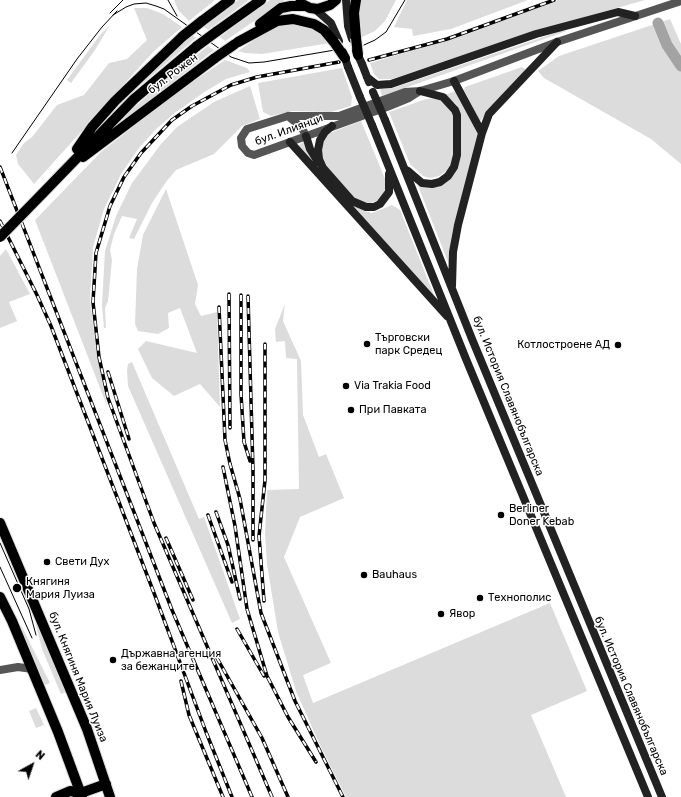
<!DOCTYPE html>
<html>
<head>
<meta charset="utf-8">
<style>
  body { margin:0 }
  #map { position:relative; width:681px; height:797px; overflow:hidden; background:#fff; font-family:Rubik,sans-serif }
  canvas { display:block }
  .north { position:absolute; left:12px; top:745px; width:40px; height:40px; -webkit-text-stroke:3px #fff; paint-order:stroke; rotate:40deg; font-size:11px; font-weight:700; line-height:16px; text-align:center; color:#000 }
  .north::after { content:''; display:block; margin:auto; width:14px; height:18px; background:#000; clip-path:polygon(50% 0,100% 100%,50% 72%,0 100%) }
</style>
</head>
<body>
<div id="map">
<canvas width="681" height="797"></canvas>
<div class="north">N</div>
</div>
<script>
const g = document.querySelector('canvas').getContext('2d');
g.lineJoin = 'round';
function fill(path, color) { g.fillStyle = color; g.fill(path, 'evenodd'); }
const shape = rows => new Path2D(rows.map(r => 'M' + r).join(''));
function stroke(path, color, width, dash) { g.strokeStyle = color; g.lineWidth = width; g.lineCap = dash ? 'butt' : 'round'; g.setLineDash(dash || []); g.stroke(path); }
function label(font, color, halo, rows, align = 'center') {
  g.font = font + ' Rubik,sans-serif'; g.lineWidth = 3; g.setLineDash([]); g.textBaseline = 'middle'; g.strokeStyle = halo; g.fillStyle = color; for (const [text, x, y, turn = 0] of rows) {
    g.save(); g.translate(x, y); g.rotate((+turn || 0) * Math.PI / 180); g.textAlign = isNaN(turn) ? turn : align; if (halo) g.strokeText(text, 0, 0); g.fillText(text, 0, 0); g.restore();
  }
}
fill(shape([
  [174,0,215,0,189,21,178,10],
  [238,0,249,0,208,30,204,27],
  [270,0,284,0,285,2,266,13,225,41,220,37],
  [360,0,396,0,385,21,375,31,362,37,359,10],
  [407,0,528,0,451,29,413,36,412,29,394,27],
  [558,0,645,0,540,30,392,79,379,79,374,74,370,63,454,38],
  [134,8,147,8,163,14,182,27,153,52,34,184,18,164,16,155,24,143,32,137,57,105,84,95,109,63,127,59,147,40],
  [670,19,681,44,681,164,651,139,544,78,538,71,559,56],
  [291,22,315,28,330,43,262,54,245,53,238,51,273,27],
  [110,25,95,50,71,83,67,80,100,35],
  [561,31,567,31,382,96,380,89,393,88],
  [192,35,196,38,116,106,164,59],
  [208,46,214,50,124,120,122,118,169,77],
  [225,60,247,68,250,72,226,79,203,93,176,112,156,129,139,148,121,174,104,209,93,247,90,299,96,349,107,406,35,220,101,152,179,91],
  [522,67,525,69,525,73,488,109,480,122,464,90,465,87],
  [342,68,352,97,351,106,331,112,293,111,271,116,263,112,258,83],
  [250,86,260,119,242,126,214,154,176,170,166,182,152,203,134,239,129,238,137,219,122,216,114,234,110,250,112,260,108,301,105,308,106,328,104,328,102,305,105,251,116,216,132,183,161,144,177,127,214,102],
  [456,91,477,128,478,136,452,233,450,267,417,183,437,187,446,183,455,173,460,157,459,110,456,104,444,95],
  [436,98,443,101,450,109,455,119,454,156,451,166,445,172,439,176,430,178,423,176,410,164,389,112,426,99],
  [361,121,386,181,384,195,379,200,368,204,360,202,351,196,321,160,322,142,330,133],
  [303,142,353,205,364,211,372,213,392,205,400,210,436,300,301,150,299,145],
  [166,189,198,285,195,304,201,316,217,312,220,407,200,384,174,396,152,378,138,349,146,341,197,353,180,308,168,313,169,328,158,334,138,331,135,324,137,269,143,235],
  [6,249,30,294,9,302,17,321,0,328,0,256],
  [285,304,283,321,301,361,303,415,319,457,326,454,344,498,300,517,284,557,331,663,303,675,313,703,550,603,587,691,531,715,566,797,346,797,319,743,296,691,278,632,267,564,265,534,267,490,299,489,297,359,286,358,285,341,276,342,275,329],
  [132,362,199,519,204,517,240,619,232,623,128,386,127,370,128,364],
  [35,621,66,692,61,694,42,649],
  [20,623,50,683,45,685,25,639],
  [36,708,44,725,36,728,29,711]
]), '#dcdcdc');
stroke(shape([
  [658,23,667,45,681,66]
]), '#a3a3a3', 11);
const primary = shape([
  [300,3,310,8,318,9,330,5,336,0],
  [202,21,230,0],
  [260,24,281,8,291,6,305,6],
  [216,32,261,0],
  [356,38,354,13,356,0],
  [238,42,277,21,293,19,314,24,324,30,334,42],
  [77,149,92,127,115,101,183,36],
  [83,157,215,58],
  [42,194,134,99,197,46],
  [0,523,87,729,110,797],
  [0,597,12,621,58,732,82,797],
  [56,797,70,791,81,793],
  [78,797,81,793,106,784]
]);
stroke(primary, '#dbdbdb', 12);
stroke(shape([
  [420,91,409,98,387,107,254,155,248,153,242,146,241,138,247,129,288,116,339,116,405,92,420,91,454,81,557,42,681,1],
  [288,116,302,128,306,136],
  [0,670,18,667,32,669]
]), '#555', 8);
stroke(shape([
  [346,0,348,26,352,39],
  [315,9,331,23,339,41],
  [362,64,369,82],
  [348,67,360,97],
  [367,77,377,85,391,84,536,34,618,12,635,16],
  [454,81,482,133],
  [385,120,472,339,662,797],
  [372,125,466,359,648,797],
  [332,126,325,132,320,140,318,150,319,159,323,168,352,201,366,207,374,207,380,204,389,192,389,174],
  [306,136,310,149,318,162],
  [290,142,447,316],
  [408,171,422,183,432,184,440,182,448,176,454,167,457,155,457,115,455,110,443,97,420,91],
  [452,286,453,252,458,225,482,133,489,114,557,42]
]), '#222', 8);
stroke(primary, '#000', 10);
stroke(shape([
  [168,0,177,16],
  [110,13,123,0],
  [113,15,126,7,134,4,146,3,156,6,164,9,231,57,249,63,264,62,335,50],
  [364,45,375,40,386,32,405,0],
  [12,153,77,59,102,27,117,11],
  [0,543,29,609,36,635],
  [0,567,32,638]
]), '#000', 1);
const rail = shape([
  [369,60,447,39,554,0],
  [0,167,172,610,252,797],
  [0,221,37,295,51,326,154,593,206,732,232,797],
  [229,294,230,428],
  [241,295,241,394,244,442,250,461],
  [248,296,253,470,253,540],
  [219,307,225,440,230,464,240,499,261,613,295,701,343,797],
  [108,372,129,439],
  [223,467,235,526,247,609,267,676,288,717,316,762],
  [216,512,228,545,240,599],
  [208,515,232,582],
  [166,538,193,600],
  [264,601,259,536,265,480,265,344],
  [237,629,264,676],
  [217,658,262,738,288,797],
  [181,681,189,715,223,797],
  [272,797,154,523,108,398,99,357,93,302,96,253,110,206,124,177,141,153,172,120,192,106,231,85,257,77,339,62]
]);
stroke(rail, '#000', 3.5);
stroke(rail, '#fff', 2, [6]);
const primaryBridge = shape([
  [183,36,202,21],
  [356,38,358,55],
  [334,42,345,58],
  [197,46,216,32],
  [215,58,235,44],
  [0,237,42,194]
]);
stroke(primaryBridge, '#dbdbdb', 12, []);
stroke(shape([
  [356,51,362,64],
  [343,52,348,67],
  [373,92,385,120],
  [360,97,372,125]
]), '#222', 8);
stroke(primaryBridge, '#000', 10);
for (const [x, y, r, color] of [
  [367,344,4,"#000"],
  [618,345,4,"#000"],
  [346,386,4,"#000"],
  [351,410,4,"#000"],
  [501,515,4,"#000"],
  [47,562,4,"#000"],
  [364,575,4,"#000"],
  [17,588,5,"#000"],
  [480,598,4,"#000"],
  [441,614,4,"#000"],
  [113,660,4,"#000"]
]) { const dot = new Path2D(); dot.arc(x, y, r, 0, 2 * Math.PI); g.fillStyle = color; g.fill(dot); stroke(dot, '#fff', 1.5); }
label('11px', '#000', '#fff', [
  ["бул. Рожен",173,74,-37],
  ["бул. Илиянци",289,130,-20],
  ["бул. История Славянобългарска",508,396,68],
  ["бул. Княгиня Мария Луиза",78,677,68],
  ["бул. История Славянобългарска",631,696,67]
]);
label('11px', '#000', '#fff', [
  ["Търговски",375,338],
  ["парк Средец",375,351],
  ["Котлостроене АД",610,345,"right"],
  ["Via Trakia Food",354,386],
  ["При Павката",359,410],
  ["Berliner",509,509],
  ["Doner Kebab",509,522],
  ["Свети Дух",55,562],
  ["Bauhaus",372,575],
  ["Княгиня",26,582],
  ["Мария Луиза",26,595],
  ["Технополис",488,598],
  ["Явор",449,614],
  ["Държавна агенция",121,654],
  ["за бежанците",121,667]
], 'left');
</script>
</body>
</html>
